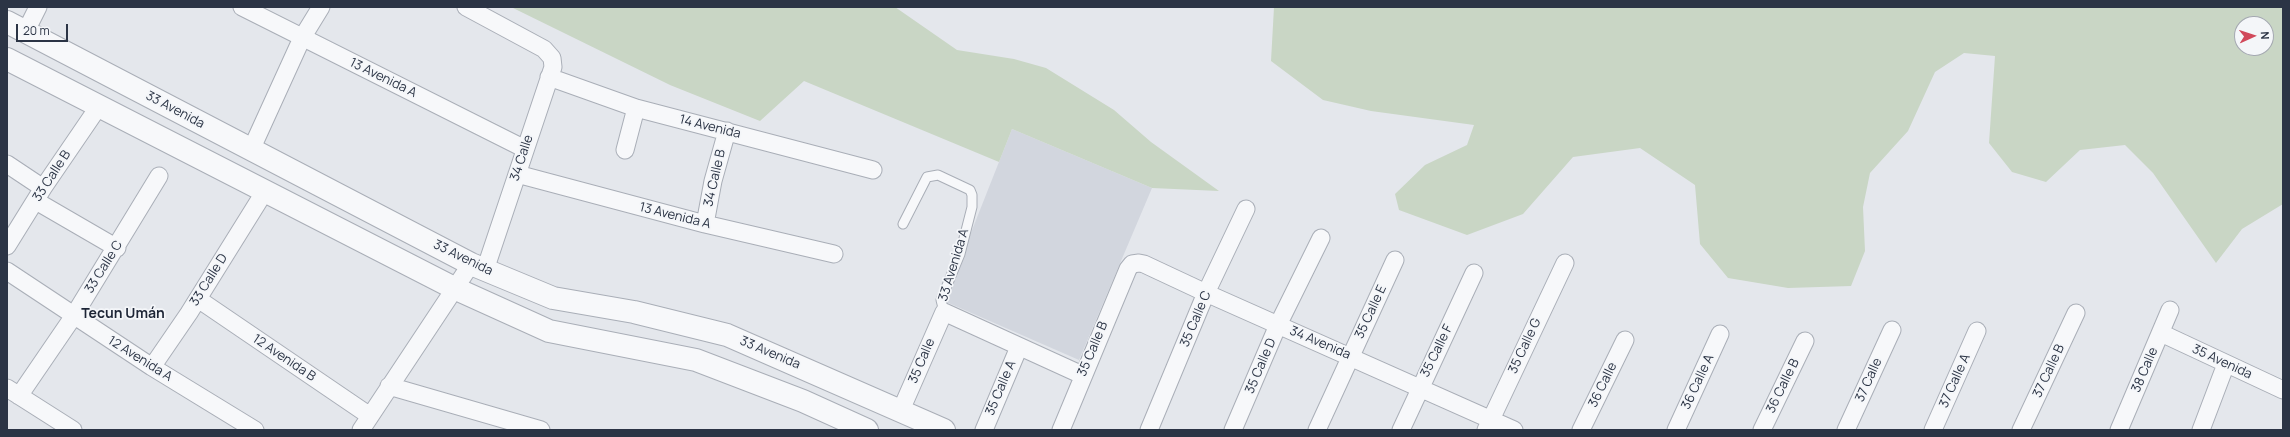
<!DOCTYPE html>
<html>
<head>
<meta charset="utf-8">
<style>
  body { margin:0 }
  #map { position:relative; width:2290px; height:437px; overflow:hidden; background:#e4e7ec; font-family:Manrope,sans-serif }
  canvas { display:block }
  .frame { position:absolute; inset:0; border:8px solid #2b3445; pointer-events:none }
  .north { position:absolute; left:2234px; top:16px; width:40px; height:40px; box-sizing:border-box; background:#f4f6f9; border:1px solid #a4a8b1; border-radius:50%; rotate:87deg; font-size:11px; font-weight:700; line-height:16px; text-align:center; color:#2b3445 }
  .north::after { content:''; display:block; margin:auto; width:14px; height:18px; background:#d1495b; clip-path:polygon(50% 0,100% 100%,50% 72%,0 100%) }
  .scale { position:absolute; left:16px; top:24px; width:52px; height:18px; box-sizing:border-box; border:2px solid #2b3445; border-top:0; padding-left:5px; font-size:12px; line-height:14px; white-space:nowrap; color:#2b3445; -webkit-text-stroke:3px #f4f6f9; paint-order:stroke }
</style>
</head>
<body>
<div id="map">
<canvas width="2290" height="437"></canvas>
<div class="frame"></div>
<div class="north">N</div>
<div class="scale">20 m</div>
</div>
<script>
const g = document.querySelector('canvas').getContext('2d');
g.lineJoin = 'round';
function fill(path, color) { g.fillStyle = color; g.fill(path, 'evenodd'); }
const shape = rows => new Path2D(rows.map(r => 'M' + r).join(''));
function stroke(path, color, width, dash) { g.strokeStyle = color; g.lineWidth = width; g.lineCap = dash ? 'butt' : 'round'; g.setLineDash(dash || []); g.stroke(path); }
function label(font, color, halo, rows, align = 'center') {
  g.font = font + ' Manrope,sans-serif'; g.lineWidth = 3.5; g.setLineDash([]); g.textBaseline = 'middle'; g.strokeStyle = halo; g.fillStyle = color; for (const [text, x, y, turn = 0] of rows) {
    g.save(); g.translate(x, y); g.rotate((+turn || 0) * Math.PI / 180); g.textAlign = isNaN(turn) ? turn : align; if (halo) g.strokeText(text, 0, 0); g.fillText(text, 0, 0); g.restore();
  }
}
fill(shape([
  [1012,129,1152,188,1079,360,944,301]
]), '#d2d6de');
fill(shape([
  [511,7,895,7,957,50,1014,59,1046,68,1114,110,1151,142,1219,191,1152,188,1012,129,999,162,804,81,760,121,670,85],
  [1274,7,2283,7,2283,204,2242,229,2216,263,2153,173,2125,145,2080,150,2046,182,2012,172,1989,143,1995,56,1964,53,1935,72,1908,131,1870,173,1863,207,1865,251,1851,286,1788,288,1728,278,1700,244,1695,185,1640,148,1573,157,1523,214,1467,235,1399,210,1395,194,1425,165,1467,145,1474,125,1371,111,1323,100,1271,61],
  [2242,24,2266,24,2266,48,2242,48]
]), '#c9d6c5');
const service = shape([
  [903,224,927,177,938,175,970,190,972,195,972,207,960,254,941,300,944,312]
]);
const minor = shape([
  [242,7,525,149],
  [466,7,544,49,552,58,553,67,485,270],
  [26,31,38,7],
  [549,77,636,108,873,170],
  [251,150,302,38,321,7],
  [625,150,636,108],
  [7,164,43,188],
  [517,174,705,224,834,254],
  [36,201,117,248],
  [705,224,713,181,727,131],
  [7,246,43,188,99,106],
  [7,271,152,367,255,430],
  [198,299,370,416],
  [2161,333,2283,390],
  [152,367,189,313,265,191],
  [389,386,541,430],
  [7,388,73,430],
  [19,396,73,317,159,176],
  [901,410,944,312,1082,375],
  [361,430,471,264],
  [984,430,1019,347],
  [1061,430,1128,269,1132,264,1139,263,1144,264,1206,293,1514,430],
  [1149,430,1206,293,1246,209],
  [1233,430,1278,325,1321,238],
  [1317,430,1395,260],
  [1401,430,1474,273],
  [1486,430,1565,263],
  [1581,430,1625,340],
  [1676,430,1720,334],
  [1762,430,1805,341],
  [1846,430,1892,330],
  [1933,430,1977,331],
  [2021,430,2076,313],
  [2119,430,2170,310],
  [2201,430,2226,364]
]);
const tertiary = shape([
  [7,22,471,264,553,298,634,312,727,335,944,430],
  [7,59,454,288,549,331,696,360,803,401,867,430]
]);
stroke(service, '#a9aeb7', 11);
stroke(minor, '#a9aeb7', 19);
stroke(tertiary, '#a9aeb7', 24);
stroke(service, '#f7f8fa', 9);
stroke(minor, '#f7f8fa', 17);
stroke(tertiary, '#f7f8fa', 22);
label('13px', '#2b3445', '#f4f6f9', [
  ["13 Avenida A",383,78,26],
  ["33 Avenida",175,110,28],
  ["14 Avenida",710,127,14],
  ["34 Calle",522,158,-72],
  ["33 Calle B",52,176,-57],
  ["34 Calle B",715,178,-77],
  ["13 Avenida A",675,216,14],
  ["33 Avenida",463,258,26],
  ["33 Avenida A",954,265,-73],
  ["33 Calle C",104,267,-58],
  ["33 Calle D",209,280,-58],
  ["35 Calle E",1371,312,-65],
  ["35 Calle C",1196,319,-67],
  ["34 Avenida",1320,343,23],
  ["35 Calle G",1525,346,-65],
  ["35 Calle B",1093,349,-67],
  ["35 Calle F",1437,351,-64],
  ["33 Avenida",770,353,23],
  ["12 Avenida B",284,358,34],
  ["12 Avenida A",140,359,32],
  ["35 Calle",922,361,-67],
  ["35 Avenida",2222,362,25],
  ["35 Calle D",1261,366,-67],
  ["38 Calle",2145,370,-67],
  ["37 Calle B",2049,371,-65],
  ["37 Calle",1869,380,-66],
  ["37 Calle A",1955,381,-66],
  ["36 Calle A",1698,382,-65],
  ["36 Calle",1603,385,-64],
  ["36 Calle B",1783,386,-64],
  ["35 Calle A",1001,388,-67]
]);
label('bold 14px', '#1d2536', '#f4f6f9', [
  ["Tecun Umán",123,314]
]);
</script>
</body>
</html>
